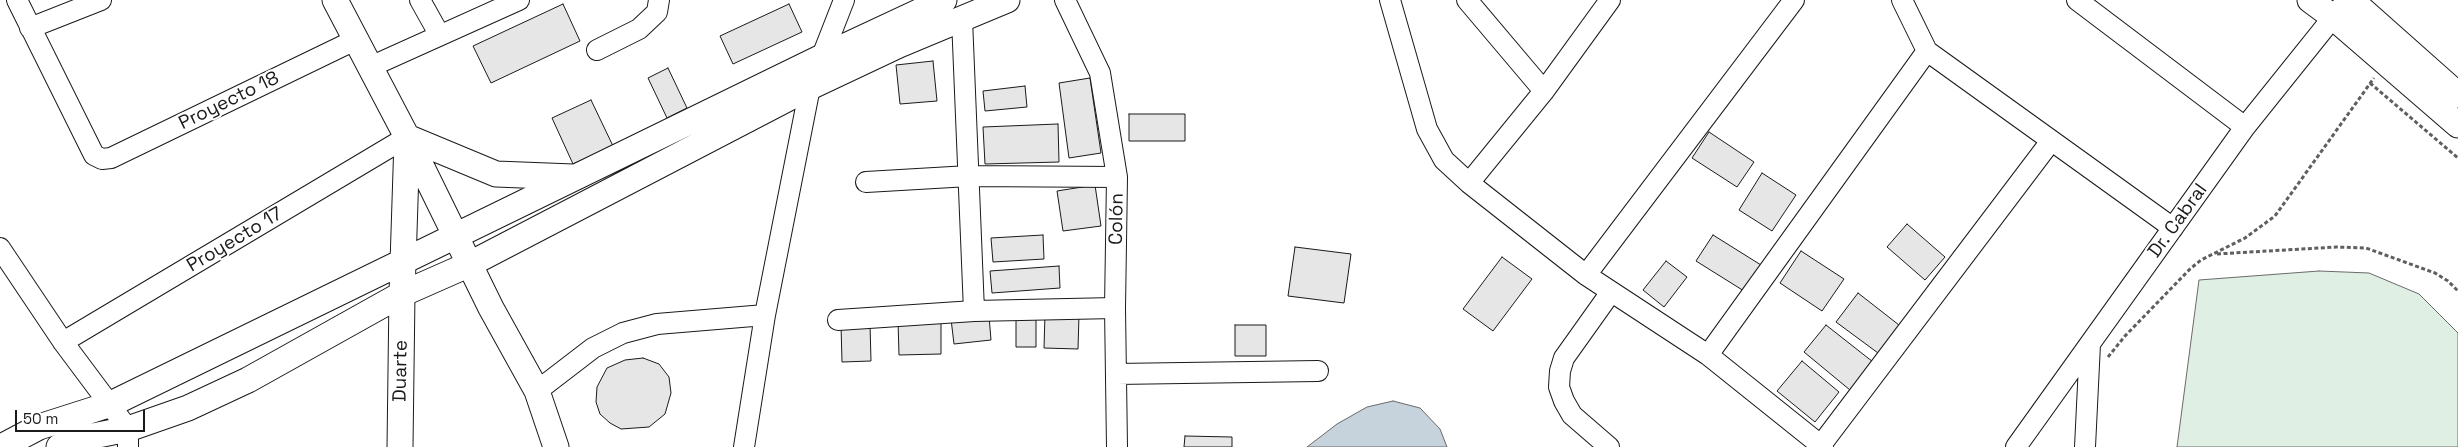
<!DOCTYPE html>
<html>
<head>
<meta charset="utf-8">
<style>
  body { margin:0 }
  #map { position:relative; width:2458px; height:447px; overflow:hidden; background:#fff; font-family:"Space Grotesk",sans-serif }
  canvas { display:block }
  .scale { position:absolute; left:15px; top:410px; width:130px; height:22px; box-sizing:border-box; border:2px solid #1a1a1a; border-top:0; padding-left:6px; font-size:15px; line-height:18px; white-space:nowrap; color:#1a1a1a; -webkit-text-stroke:4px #fff; paint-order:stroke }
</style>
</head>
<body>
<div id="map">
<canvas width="2458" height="447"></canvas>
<div class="scale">50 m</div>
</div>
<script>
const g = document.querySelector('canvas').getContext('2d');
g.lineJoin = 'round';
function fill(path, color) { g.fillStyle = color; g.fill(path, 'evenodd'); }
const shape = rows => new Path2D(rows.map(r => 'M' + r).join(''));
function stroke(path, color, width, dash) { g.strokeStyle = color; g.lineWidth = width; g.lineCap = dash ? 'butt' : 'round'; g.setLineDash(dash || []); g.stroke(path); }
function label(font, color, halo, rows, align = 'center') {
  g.font = font + ' "Space Grotesk",sans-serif'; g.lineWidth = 4; g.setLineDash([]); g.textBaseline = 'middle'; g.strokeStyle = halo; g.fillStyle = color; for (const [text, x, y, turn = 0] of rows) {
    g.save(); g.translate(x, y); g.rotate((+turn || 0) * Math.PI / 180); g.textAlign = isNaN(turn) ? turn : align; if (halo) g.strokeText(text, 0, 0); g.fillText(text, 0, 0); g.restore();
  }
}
const green = shape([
  [2319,271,2369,273,2419,294,2458,333,2458,447,2177,447,2199,280,2319,271]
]);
fill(green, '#e0efe3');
stroke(green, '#6a6a6a', 1);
const water = shape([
  [1393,401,1420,408,1440,429,1447,447,1307,447,1337,424,1367,407,1393,401]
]);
fill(water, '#c6d2dc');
stroke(water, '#6a6a6a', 1);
const building = shape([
  [563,4,580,41,491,83,473,46,563,4],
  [789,4,802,32,733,64,720,36,789,4],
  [933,61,937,101,900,104,896,65,933,61],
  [668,68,687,108,667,118,648,78,668,68],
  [1090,78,1101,153,1069,158,1059,83,1090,78],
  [1025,86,1027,107,985,111,983,91,1025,86],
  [591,100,613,146,573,164,552,118,591,100],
  [1129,114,1185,114,1185,141,1129,141,1129,114],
  [1058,124,1059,162,985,164,983,127,1058,124],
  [1709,132,1754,162,1737,187,1692,158,1709,132],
  [1762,173,1796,195,1772,231,1739,210,1762,173],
  [1095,185,1101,226,1063,231,1057,191,1095,185],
  [1907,224,1945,257,1925,280,1887,247,1907,224],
  [1043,235,1044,259,993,262,991,238,1043,235],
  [1713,235,1761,265,1744,291,1696,261,1713,235],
  [1295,247,1351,254,1344,303,1288,296,1295,247],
  [1801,251,1844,279,1822,311,1780,283,1801,251],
  [1502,257,1532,279,1493,331,1463,309,1502,257],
  [1666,261,1687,277,1664,307,1643,290,1666,261],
  [1059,266,1060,288,992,293,990,271,1059,266],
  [1858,293,1899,325,1878,353,1836,322,1858,293],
  [1045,314,1079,315,1078,349,1044,348,1045,314],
  [989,316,991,340,954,344,951,319,989,316],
  [1016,317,1036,317,1036,347,1016,347,1016,317],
  [941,320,941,354,899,355,898,321,941,320],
  [870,324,871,361,842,362,841,325,870,324],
  [1235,325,1266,325,1266,356,1235,356,1235,325],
  [1826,325,1873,362,1850,390,1804,352,1826,325],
  [643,358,659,364,669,377,671,393,665,414,649,427,621,429,610,423,600,414,596,402,597,387,607,368,625,360,643,358],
  [1802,361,1839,392,1815,422,1777,391,1802,361],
  [1185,436,1232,437,1232,447,1184,447,1185,436]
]);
fill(building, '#e6e6e6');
stroke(building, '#1a1a1a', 1);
const minor = shape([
  [17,0,94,155,102,159,111,158,355,40],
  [420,0,439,34],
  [1065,0,1100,73,1117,177,1115,308,1117,447],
  [1390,0,1427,129,1444,160,1469,183,1586,275,1708,355,1823,447],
  [1467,0,1544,91],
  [1902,0,1927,51,2173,228],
  [2077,0,2245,127],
  [962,19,974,311],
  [30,28,101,0],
  [597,50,639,29,657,12,659,0],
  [370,67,519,0],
  [866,182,969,176,1117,177],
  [1469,183,1544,91,1610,0],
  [0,248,63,342,128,429,128,447],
  [1586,275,1794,0],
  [838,320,974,311,1115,308],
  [63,342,407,137],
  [1708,355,1927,51],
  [1116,374,1318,371],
  [537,391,593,348,623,333,657,324,765,315],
  [1821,445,2051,141],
  [744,447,765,315,810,87,844,0],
  [1609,447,1572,415,1564,401,1559,387,1560,371,1564,358,1611,292],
  [2016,447,2245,127,2342,6],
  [2085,447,2090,344]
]);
const major = shape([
  [335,0,407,137,491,308,537,391,556,447],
  [2310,0,2333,17,2458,125],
  [2351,0,2458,95],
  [407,137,496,174,573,177],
  [1,447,39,427,111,404,820,58,944,0],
  [59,447,83,438,128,429,188,408,248,380,402,294,470,264,810,87,899,45,1007,0],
  [400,447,402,294,407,140]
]);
stroke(minor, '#1a1a1a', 22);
stroke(major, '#1a1a1a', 27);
stroke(shape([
  [2370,83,2458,158],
  [2217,254,2336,247,2366,248,2435,273,2448,281,2458,291],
  [2108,357,2125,336,2190,269,2201,260,2245,238,2275,216,2374,78]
]), '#5f5f5f', 3, [4, 2.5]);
stroke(minor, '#fff', 20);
stroke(major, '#fff', 25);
label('19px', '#1a1a1a', '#fff', [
  ["Proyecto 18",229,101,-26],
  ["Colón",1117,219,-89],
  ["Dr. Cabral",2178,221,-54],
  ["Proyecto 17",235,240,-31],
  ["Duarte",401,371,-89]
]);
</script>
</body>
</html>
